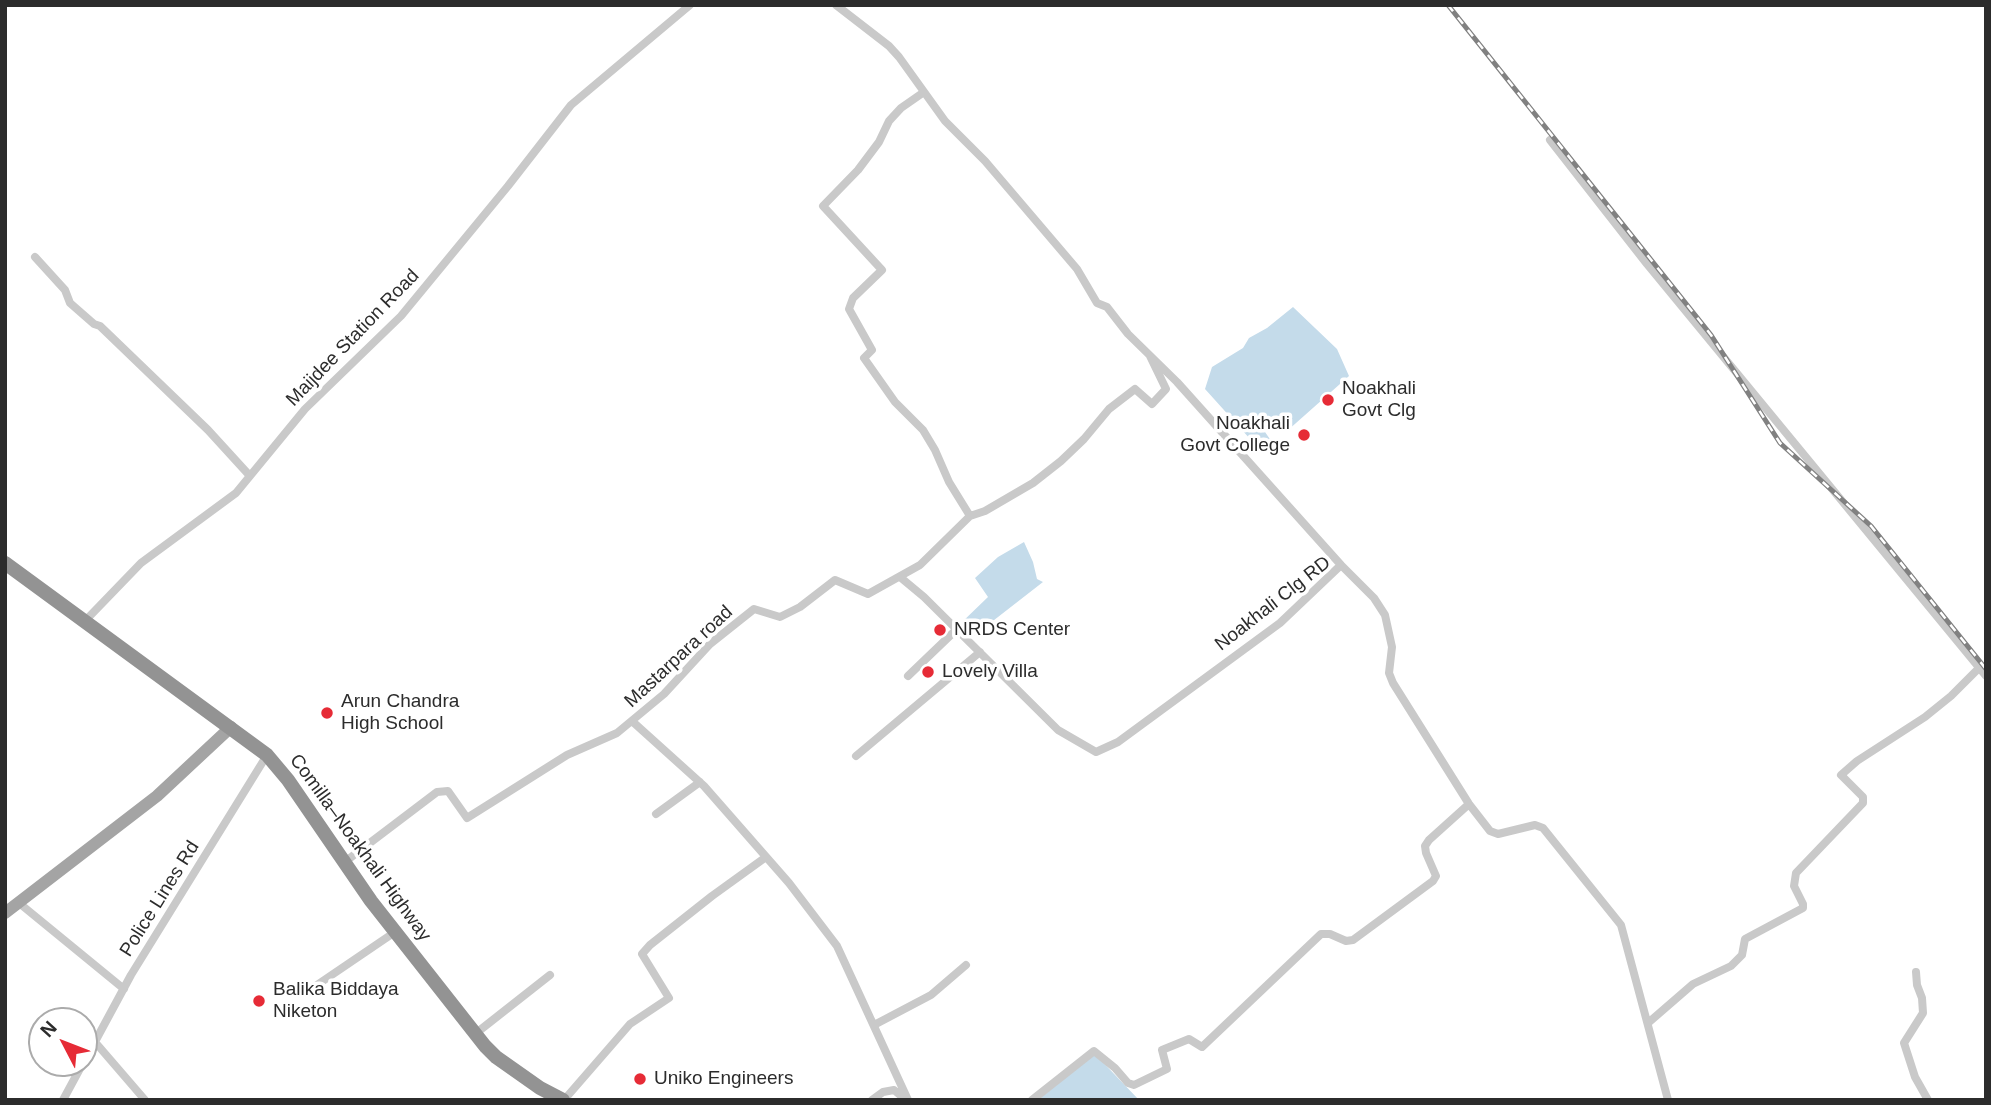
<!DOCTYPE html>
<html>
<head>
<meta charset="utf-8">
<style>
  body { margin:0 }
  #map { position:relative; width:1991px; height:1105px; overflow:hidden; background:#fff; font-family:Arial,sans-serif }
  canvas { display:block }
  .frame { position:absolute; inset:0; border:7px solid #2c2c2c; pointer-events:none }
  .north { position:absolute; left:28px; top:1007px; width:70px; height:70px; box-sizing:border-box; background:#fff; border:2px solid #ababab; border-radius:50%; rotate:312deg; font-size:19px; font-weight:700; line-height:28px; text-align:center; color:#2c2c2c }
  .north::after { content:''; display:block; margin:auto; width:24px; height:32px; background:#e62b36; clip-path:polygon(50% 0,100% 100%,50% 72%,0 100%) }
</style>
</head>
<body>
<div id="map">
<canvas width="1991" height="1105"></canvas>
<div class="frame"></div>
<div class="north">N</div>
</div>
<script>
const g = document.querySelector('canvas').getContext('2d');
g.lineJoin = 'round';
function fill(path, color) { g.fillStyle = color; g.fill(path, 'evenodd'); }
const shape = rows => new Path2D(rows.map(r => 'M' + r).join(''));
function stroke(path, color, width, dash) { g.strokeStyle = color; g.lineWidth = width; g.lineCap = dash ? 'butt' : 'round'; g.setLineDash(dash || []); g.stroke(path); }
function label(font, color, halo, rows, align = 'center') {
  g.font = font + ' Arial,sans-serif'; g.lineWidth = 7; g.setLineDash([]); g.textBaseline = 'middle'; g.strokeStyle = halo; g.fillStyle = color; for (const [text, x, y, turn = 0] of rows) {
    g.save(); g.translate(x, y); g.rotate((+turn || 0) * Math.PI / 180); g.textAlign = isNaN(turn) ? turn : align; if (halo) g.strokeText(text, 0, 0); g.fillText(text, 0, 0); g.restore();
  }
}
fill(shape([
  [1293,307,1337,349,1349,376,1287,431,1276,422,1265,432,1274,445,1251,440,1205,389,1212,367,1243,348,1249,338,1267,328],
  [1024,542,1033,562,1037,579,1043,582,971,638,960,624,988,597,975,578,998,557],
  [1095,1054,1139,1100,1038,1100]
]), '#c4dbea');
stroke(shape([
  [836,5,889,46,899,57,945,121,985,161,1077,269,1097,303,1107,307,1128,334,1177,382,1341,565],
  [924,92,901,108,889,121,879,142,858,170,823,206,882,270,853,298,849,309,872,350,864,358,895,402,923,430,935,450,949,482,970,516],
  [1550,140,1647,264,1986,676],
  [35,257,65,290,70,303,94,324,100,326,208,430,250,476],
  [900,577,924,597,1058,730,1096,752,1118,742,1280,623,1341,565,1374,598,1385,615,1392,647,1389,673,1393,683,1469,804,1490,831,1498,834,1535,825,1543,828,1621,925,1668,1100],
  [85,621,141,563,236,493,305,409,401,316,508,186,571,105,690,5],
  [908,676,957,629],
  [633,722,704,786,789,883,837,946,908,1100],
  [856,756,980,652],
  [656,814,700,782],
  [346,861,437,792,448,791,467,818,567,755,617,733,664,694,710,644,754,609,780,617,800,607,835,580,868,594,920,565,970,516,985,511,1033,483,1061,461,1084,439,1109,409,1135,389,1152,404,1166,389,1150,356],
  [19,903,124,989],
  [1916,972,1917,985,1922,998,1923,1013,1904,1043,1915,1077,1928,1100],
  [314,987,395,932],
  [1648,1023,1693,984,1731,966,1742,955,1745,939,1803,908,1803,904,1794,886,1796,873,1863,803,1863,797,1841,775,1857,761,1925,717,1951,696,1979,668],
  [874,1025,931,995,966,965],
  [475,1034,550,975],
  [95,1042,145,1100],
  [84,1062,131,975,267,755],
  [63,1100,83,1063],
  [564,1100,630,1024,669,998,642,954,650,945,712,896,766,857],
  [872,1100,883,1092,894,1090,906,1100],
  [1032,1100,1094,1051,1115,1068,1128,1083,1134,1085,1167,1069,1162,1050,1189,1039,1202,1047,1321,934,1330,934,1346,941,1353,940,1433,881,1436,876,1426,853,1425,846,1429,840,1469,804]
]), '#c9c9c9', 8);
stroke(shape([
  [5,913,157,796,231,727]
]), '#a4a4a4', 12);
stroke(shape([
  [5,563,267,755,288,780,371,901,485,1046,496,1057,540,1088,563,1100]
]), '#939393', 14);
const rail = shape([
  [1448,5,1711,335,1780,443,1871,526,1986,669]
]);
stroke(rail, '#818181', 5);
stroke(rail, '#fff', 2.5, [8]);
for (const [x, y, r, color] of [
  [1328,400,7,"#e62b36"],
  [1304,435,7,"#e62b36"],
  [940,630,7,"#e62b36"],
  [928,672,7,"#e62b36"],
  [327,713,7,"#e62b36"],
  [259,1001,7,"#e62b36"],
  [640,1079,7,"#e62b36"]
]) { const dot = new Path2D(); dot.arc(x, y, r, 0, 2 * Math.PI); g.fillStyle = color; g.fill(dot); stroke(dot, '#fff', 2.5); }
label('19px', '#2c2c2c', '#fff', [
  ["Maijdee Station Road",353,338,-46],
  ["Noakhali Clg RD",1273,604,-38],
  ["Mastarpara road",679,657,-43],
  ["Comilla–Noakhali Highway",360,848,54],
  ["Police Lines Rd",160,899,-58]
]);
label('19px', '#2c2c2c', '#fff', [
  ["Noakhali",1342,389],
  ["Govt Clg",1342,411],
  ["Noakhali",1290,424,"right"],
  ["Govt College",1290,446,"right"],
  ["NRDS Center",954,630],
  ["Lovely Villa",942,672],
  ["Arun Chandra",341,702],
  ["High School",341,724],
  ["Balika Biddaya",273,990],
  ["Niketon",273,1012],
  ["Uniko Engineers",654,1079]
], 'left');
</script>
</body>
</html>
